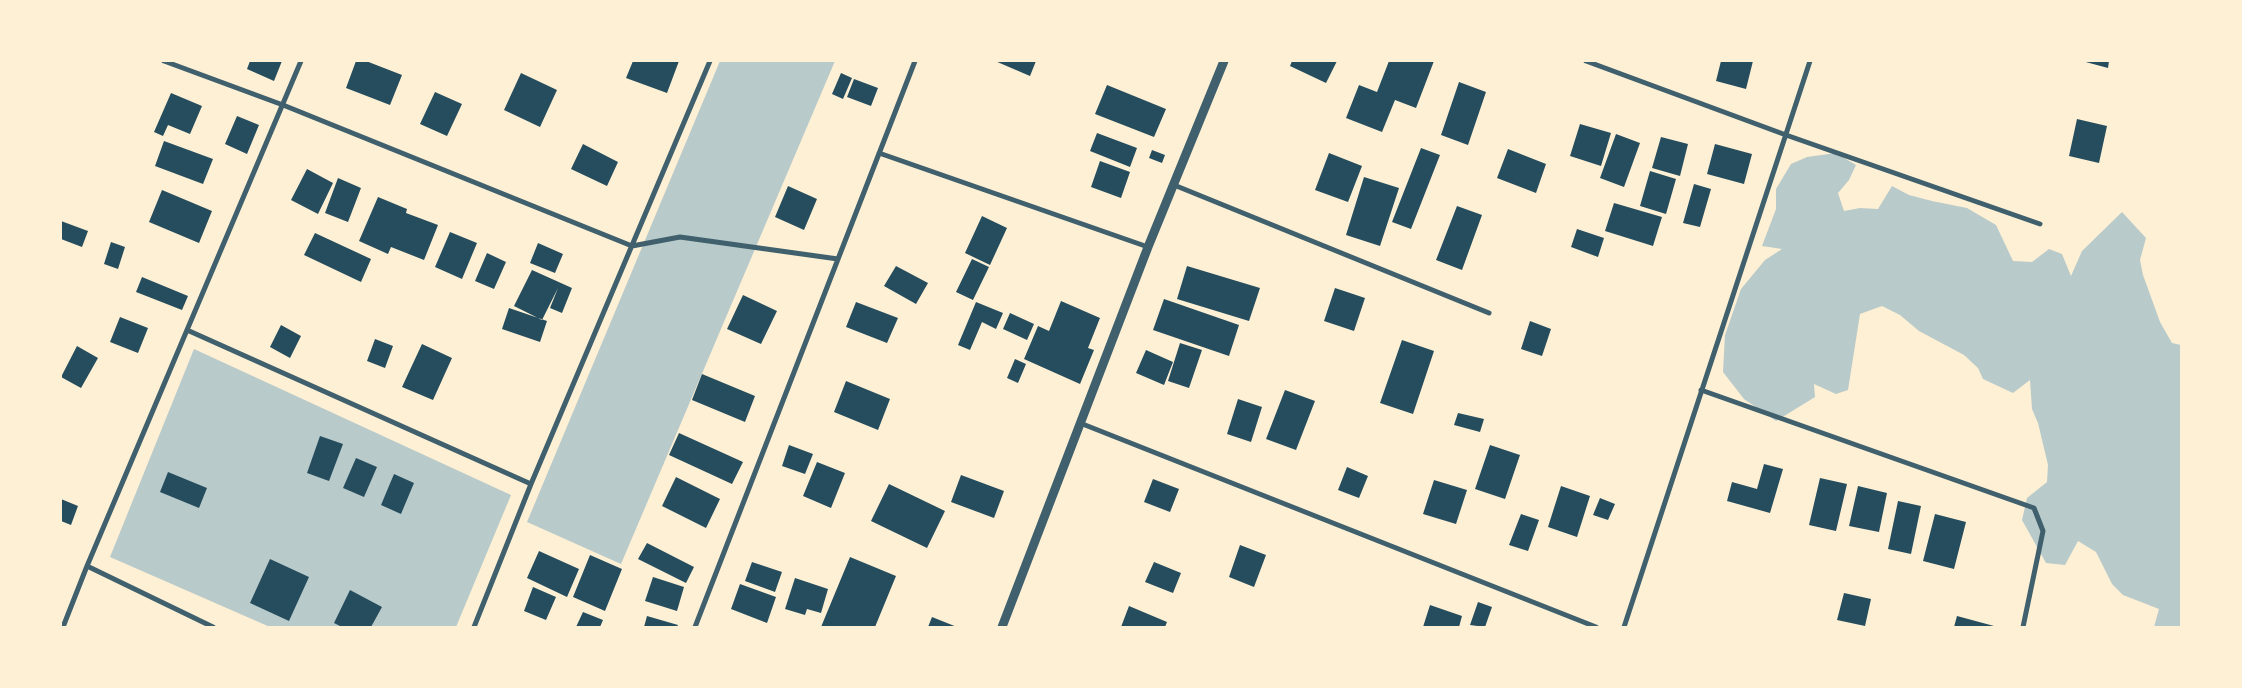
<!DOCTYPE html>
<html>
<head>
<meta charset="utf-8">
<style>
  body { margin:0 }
  #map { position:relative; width:2242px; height:688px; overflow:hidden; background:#fdf0d5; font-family:Manrope,sans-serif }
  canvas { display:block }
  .frame { position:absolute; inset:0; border:62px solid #fdf0d5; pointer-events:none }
</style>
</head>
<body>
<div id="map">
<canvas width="2242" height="688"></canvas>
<div class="frame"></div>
</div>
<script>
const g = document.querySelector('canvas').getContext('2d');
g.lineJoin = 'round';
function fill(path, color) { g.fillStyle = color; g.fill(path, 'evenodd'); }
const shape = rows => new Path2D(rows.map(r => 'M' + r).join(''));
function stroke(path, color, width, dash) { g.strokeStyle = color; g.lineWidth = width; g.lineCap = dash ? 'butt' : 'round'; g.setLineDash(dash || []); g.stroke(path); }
fill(shape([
  [720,61,835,61,621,564,527,522],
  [1836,153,1856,165,1849,180,1838,193,1844,211,1860,208,1878,209,1892,186,1909,195,1932,201,1967,208,1996,225,2013,261,2032,262,2049,249,2062,254,2071,276,2082,251,2122,212,2146,238,2140,260,2143,275,2160,322,2172,343,2181,345,2181,627,2154,627,2159,609,2123,595,2112,584,2096,552,2078,541,2065,565,2046,563,2022,520,2027,498,2047,482,2048,465,2038,423,2032,409,2030,380,2013,393,1983,379,1978,368,1964,355,1919,331,1900,315,1882,306,1860,314,1848,390,1836,394,1814,384,1815,397,1776,421,1744,399,1723,372,1725,335,1741,289,1765,260,1782,249,1762,246,1776,209,1776,189,1791,164,1807,157],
  [194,349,511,495,456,627,270,627,110,557]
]), '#b9caca');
fill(shape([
  [250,61,282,61,274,81,247,69],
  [356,61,366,61,402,75,390,105,346,88],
  [633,61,679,61,667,93,626,78],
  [995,61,1036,61,1030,76],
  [1292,61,1337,61,1326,83,1290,66],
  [1389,61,1434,61,1416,108,1395,100,1382,132,1346,118,1359,85,1377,92],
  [1721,61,1753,61,1746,89,1716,81],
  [2082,61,2109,61,2108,68],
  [521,73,557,90,540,127,504,110],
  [841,73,852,78,843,99,832,94],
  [854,79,878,88,871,106,847,97],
  [1459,82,1486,92,1468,145,1441,135],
  [1107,85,1166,109,1154,137,1095,114],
  [435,92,462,104,447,136,420,124],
  [171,93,202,106,190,134,168,125,163,136,154,132],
  [237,116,259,125,247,154,225,144],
  [2077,119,2107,126,2099,163,2069,156],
  [1580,124,1611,133,1601,166,1570,156],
  [1097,133,1137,148,1130,167,1090,151],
  [1616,134,1640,143,1624,187,1600,178],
  [1661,137,1688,144,1680,176,1652,168],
  [164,141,213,159,203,184,155,166],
  [583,144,618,162,607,186,571,169],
  [1715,144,1752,154,1744,184,1707,174],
  [1421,148,1440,155,1411,229,1392,222],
  [1508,149,1546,164,1536,193,1497,178],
  [1152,150,1165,155,1162,163,1149,158],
  [1329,153,1362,166,1348,202,1315,190],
  [1100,161,1130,172,1121,198,1091,187],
  [307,169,333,183,318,214,291,200],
  [1650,171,1676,179,1666,214,1640,206],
  [1364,177,1399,188,1380,246,1346,235],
  [338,178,361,188,348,222,325,213],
  [1694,184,1711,189,1700,227,1683,223],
  [788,186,817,199,804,230,775,217],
  [162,190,212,211,199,243,149,222],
  [378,197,407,209,406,213,438,225,424,260,391,247,388,254,359,241],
  [1614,203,1662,217,1653,246,1605,231],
  [1457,206,1482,215,1462,270,1436,260],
  [982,216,1007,228,990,265,965,253],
  [61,221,88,231,82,247,61,239],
  [1577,229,1604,238,1598,257,1571,247],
  [450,232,477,243,462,279,435,267],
  [315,233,371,259,361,282,304,255],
  [111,242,125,247,118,269,104,264],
  [538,243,563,254,555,273,530,263],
  [487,253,506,262,494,289,475,281],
  [972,259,989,267,973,300,956,292],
  [896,266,928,283,916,304,884,286],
  [1187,266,1260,288,1249,321,1177,299],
  [532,270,572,288,562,313,550,308,558,288,542,320,514,306],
  [142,277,188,296,182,310,136,292],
  [1335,288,1365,298,1354,331,1324,321],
  [743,295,777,311,761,344,727,329],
  [1164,299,1239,325,1229,356,1153,330],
  [1061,301,1100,318,1088,348,1094,350,1080,384,1024,359,1038,326,1049,331],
  [856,302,898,318,887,343,846,327],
  [976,302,1003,313,996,329,982,322,970,350,958,345],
  [509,308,547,321,540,342,502,329],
  [1010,313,1034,324,1027,340,1003,329],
  [120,317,148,328,138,353,110,342],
  [1530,321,1551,329,1542,356,1521,349],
  [281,325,301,336,290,358,270,347],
  [375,339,393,346,385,368,367,361],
  [1402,340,1434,351,1413,414,1380,403],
  [1180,343,1202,350,1189,388,1168,381],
  [422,344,452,358,433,400,402,387],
  [77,346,98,358,81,388,61,377],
  [1146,350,1173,362,1164,385,1136,373],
  [1015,359,1026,364,1018,383,1007,378],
  [702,374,755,396,745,422,692,400],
  [846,381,890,399,878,430,834,412],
  [1285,390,1315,401,1296,450,1266,439],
  [1238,399,1262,407,1251,442,1227,434],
  [1458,413,1484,419,1480,432,1454,425],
  [679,433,743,462,732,484,669,455],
  [320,436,343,444,329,481,307,473],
  [789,445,813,454,805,474,782,466],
  [1490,445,1520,455,1505,499,1475,489],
  [356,458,377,467,364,497,343,488],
  [817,462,845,473,831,508,803,496],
  [1764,464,1783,469,1770,513,1727,501,1732,482,1757,489],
  [1347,467,1368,476,1359,498,1338,490],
  [168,472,207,488,199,508,160,492],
  [394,474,414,483,401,514,381,505],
  [961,475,1004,491,994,518,951,502],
  [676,477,720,499,706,528,662,506],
  [1820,478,1847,484,1836,531,1809,525],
  [1153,479,1179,489,1170,512,1144,502],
  [1434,480,1467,490,1456,524,1423,514],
  [889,484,945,511,927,548,871,521],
  [1561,486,1590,496,1577,537,1548,527],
  [1858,486,1887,493,1879,532,1849,526],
  [1600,498,1615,504,1608,520,1593,515],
  [61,499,78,506,71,525,61,521],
  [1898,501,1921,506,1911,554,1888,549],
  [1521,514,1539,520,1528,551,1509,545],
  [1935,514,1966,522,1954,569,1923,561],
  [647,543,694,567,686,583,638,559],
  [1240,545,1266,555,1254,587,1229,577],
  [539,551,579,569,567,597,527,578],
  [590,555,622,569,605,611,573,597],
  [850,557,896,576,875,627,821,627],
  [270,559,309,577,289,621,250,603],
  [752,562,782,572,775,592,745,581],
  [1154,562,1181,573,1173,593,1145,582],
  [653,577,684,587,677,611,645,601],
  [795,578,828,589,821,613,807,609,805,615,785,609],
  [740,584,776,597,767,623,731,609],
  [533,587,556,597,546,620,524,611],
  [350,590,382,607,371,627,342,627,334,623],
  [1844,593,1871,599,1865,626,1837,620],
  [1478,602,1492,607,1485,627,1470,625],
  [1430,605,1462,616,1459,627,1423,627],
  [1129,606,1167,622,1165,627,1121,627],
  [583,612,603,620,600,627,576,627],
  [647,616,678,625,677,627,644,627],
  [1957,616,1994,626,1993,627,1954,627],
  [932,617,957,627,928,627]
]), '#264d5e');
stroke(shape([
  [164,61,283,105,632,246,680,237,838,259],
  [1586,61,1786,135,2040,224],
  [879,153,1148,247],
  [1174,185,1489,313],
  [187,330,531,484],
  [1701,390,2034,508,2043,531,2023,627],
  [1080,423,1596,627],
  [87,566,213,627],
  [63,627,87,566,301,61],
  [474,627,531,484,710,61],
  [695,627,915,61],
  [1624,627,1810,61]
]), '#3f606c', 5);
stroke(shape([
  [1002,627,1148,247,1224,61]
]), '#3f606c', 9);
</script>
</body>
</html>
